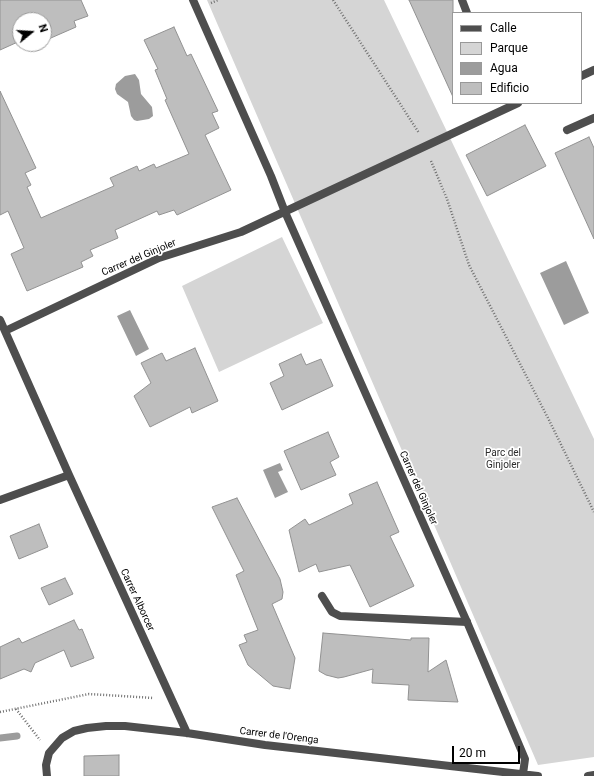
<!DOCTYPE html>
<html>
<head>
<meta charset="utf-8">
<style>
  body { margin:0 }
  #map { position:relative; width:594px; height:776px; overflow:hidden; background:#fff; font-family:Roboto,sans-serif }
  canvas { display:block }
  .legend { position:absolute; left:452px; top:12px; width:130px; height:92px; box-sizing:border-box; background:#fff; border:1px solid #999; margin:0; padding:5px 7px; list-style:none; font-size:12px; color:#000 }
  .legend li { display:flex; align-items:center; gap:8px; height:20px }
  .legend b { width:20px; border:1px solid #999 }
  .north { position:absolute; left:12px; top:12px; width:40px; height:40px; box-sizing:border-box; background:#fff; border:1px solid #999; border-radius:50%; rotate:72deg; font-size:11px; font-weight:700; line-height:16px; text-align:center; color:#000 }
  .north::after { content:''; display:block; margin:auto; width:14px; height:18px; background:#000; clip-path:polygon(50% 0,100% 100%,50% 72%,0 100%) }
  .scale { position:absolute; left:452px; top:746px; width:68px; height:18px; box-sizing:border-box; border:2px solid #000; border-top:0; padding-left:5px; font-size:12px; line-height:14px; white-space:nowrap; color:#000; -webkit-text-stroke:3px #fff; paint-order:stroke }
</style>
</head>
<body>
<div id="map">
<canvas width="594" height="776"></canvas>
<ul class="legend">
<li><b style="height:5px;background:#4e4e4e"></b>Calle</li>
<li><b style="height:11px;background:#d5d5d5"></b>Parque</li>
<li><b style="height:11px;background:#9c9c9c"></b>Agua</li>
<li><b style="height:11px;background:#bebebe"></b>Edificio</li>
</ul>
<div class="north">N</div>
<div class="scale">20 m</div>
</div>
<script>
const g = document.querySelector('canvas').getContext('2d');
g.lineJoin = 'round';
function fill(path, color) { g.fillStyle = color; g.fill(path, 'evenodd'); }
const shape = rows => new Path2D(rows.map(r => 'M' + r).join(''));
function stroke(path, color, width, dash) { g.strokeStyle = color; g.lineWidth = width; g.lineCap = dash ? 'butt' : 'round'; g.setLineDash(dash || []); g.stroke(path); }
function label(font, color, halo, rows, align = 'center') {
  g.font = font + ' Roboto,sans-serif'; g.lineWidth = 3.5; g.setLineDash([]); g.textBaseline = 'middle'; g.strokeStyle = halo; g.fillStyle = color; for (const [text, x, y, turn = 0] of rows) {
    g.save(); g.translate(x, y); g.rotate((+turn || 0) * Math.PI / 180); g.textAlign = isNaN(turn) ? turn : align; if (halo) g.strokeText(text, 0, 0); g.fillText(text, 0, 0); g.restore();
  }
}
fill(shape([
  [207,0,384,0,594,439,594,757,538,765],
  [282,237,323,323,219,372,182,286]
]), '#d5d5d5');
fill(shape([
  [135,74,139,80,141,94,152,107,153,116,149,119,137,121,134,120,131,116,128,102,117,94,115,89,116,84,125,76],
  [566,261,589,313,564,325,540,273],
  [130,310,149,349,136,356,117,316],
  [280,463,283,470,278,472,288,492,275,498,263,470]
]), '#9c9c9c');
stroke(shape([
  [0,738,17,736]
]), '#9c9c9c', 7);
const building = shape([
  [0,0,81,0,88,16,74,21,76,27,44,41,44,20,20,20,20,41,0,50,0,0],
  [409,0,453,0,453,97,409,0],
  [174,27,187,56,191,54,218,111,212,113,219,128,205,135,231,190,177,215,174,210,159,215,157,211,115,230,118,238,90,250,93,256,81,262,83,267,27,291,11,254,24,248,8,211,0,215,0,91,36,168,25,173,31,185,27,187,41,218,114,186,110,178,137,166,139,171,154,164,156,168,189,154,165,100,167,99,155,70,158,69,144,40,174,27],
  [525,125,546,166,487,196,466,155,525,125],
  [589,137,594,148,594,239,555,153,589,137],
  [195,348,218,401,192,413,190,407,150,427,134,396,151,383,141,363,162,353,166,361,195,348],
  [301,354,306,365,321,359,333,386,282,410,270,383,284,376,279,364,301,354],
  [328,432,339,457,330,462,336,475,301,490,284,451,328,432],
  [377,482,399,532,390,536,414,586,370,607,350,565,319,572,316,564,299,572,289,530,305,519,309,525,353,504,349,494,377,482],
  [237,498,280,579,283,592,282,599,272,604,295,658,290,689,273,686,248,665,239,645,247,642,244,635,258,630,236,575,244,571,212,507,237,498],
  [39,524,48,547,19,559,10,536,39,524],
  [65,578,73,594,49,605,41,588,65,578],
  [74,620,79,630,82,629,94,658,71,667,64,650,35,663,31,672,24,669,0,679,0,647,19,638,22,643,74,620],
  [323,633,411,640,411,638,429,638,428,672,446,660,458,702,408,700,409,685,372,683,373,669,344,677,338,678,326,675,319,671,323,633],
  [119,755,119,776,84,776,84,756,119,755]
]);
fill(building, '#bebebe');
stroke(building, '#929292', 1);
stroke(shape([
  [333,0,419,133],
  [211,3,218,0],
  [431,161,447,199,469,265,549,420,594,512],
  [16,709,40,740],
  [0,712,89,694,154,698]
]), '#707070', 2.5, [1, 2]);
stroke(shape([
  [567,130,594,118],
  [322,596,332,612,340,616,467,622]
]), '#4e4e4e', 8);
stroke(shape([
  [193,0,271,176,285,212,467,622,525,759,523,774],
  [462,0,467,13],
  [581,76,594,70],
  [0,320,69,475,187,733],
  [5,331,159,258,241,232,518,103],
  [0,500,69,475],
  [47,776,46,765,49,753,62,738,74,731,87,728,106,726,125,726,187,733,265,745,538,776],
  [588,776,594,775]
]), '#4e4e4e', 8);
label('10px', '#000', '#fff', [
  ["Carrer del Ginjoler",139,258,-23],
  ["Carrer del Ginjoler",418,488,66],
  ["Carrer Alborcer",137,600,65],
  ["Carrer de l'Orenga",279,736,7]
]);
label('10px', '#2c2c2c', '#fff', [
  ["Parc del",503,453],
  ["Ginjoler",503,465]
]);
</script>
</body>
</html>
